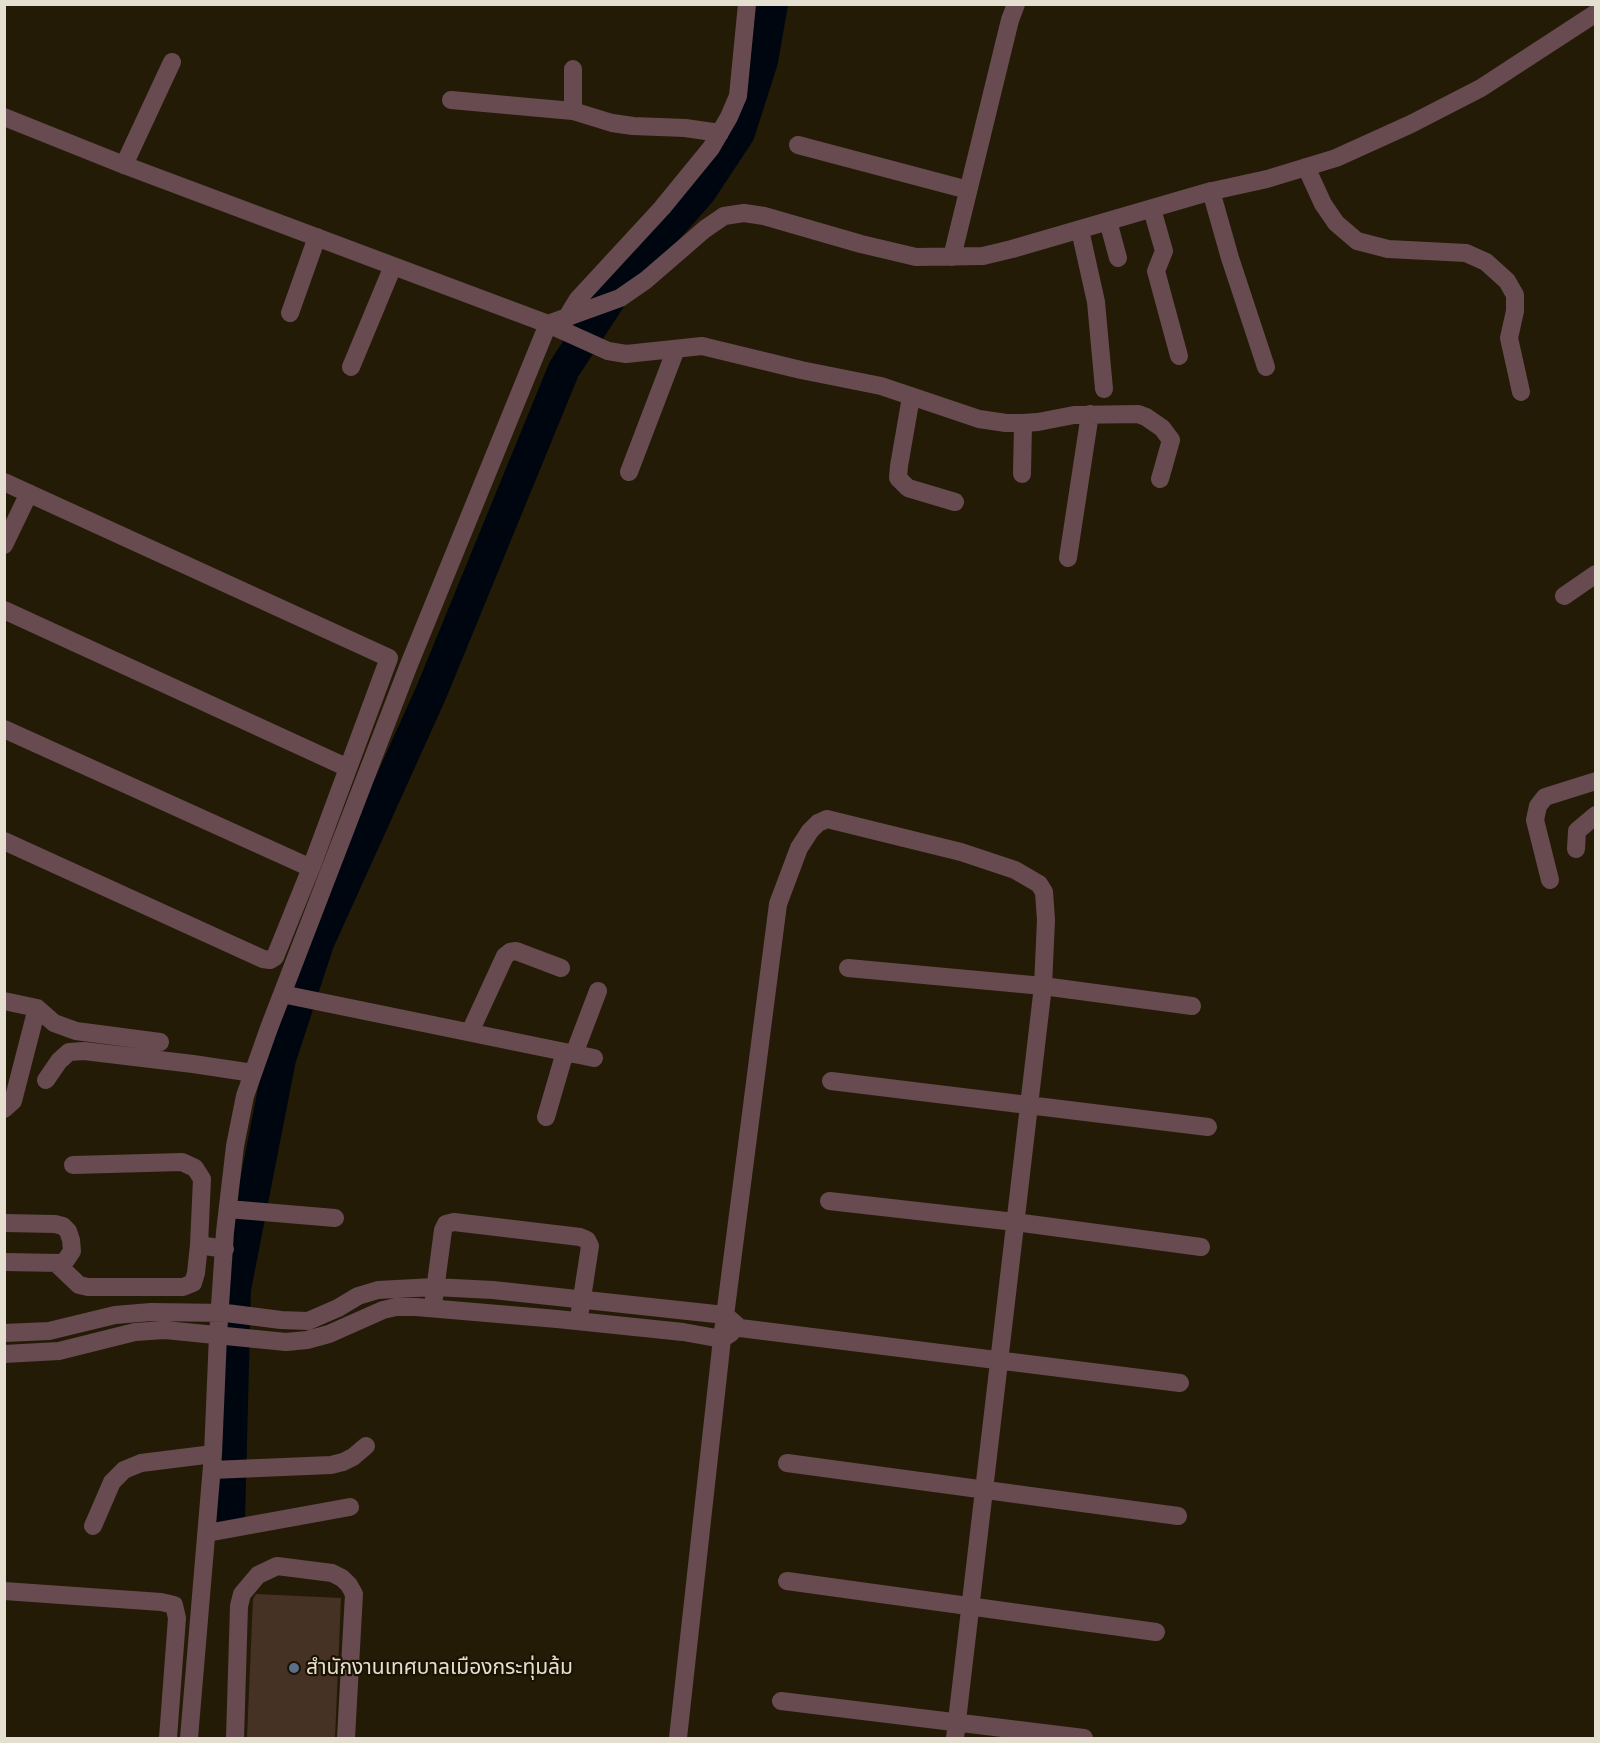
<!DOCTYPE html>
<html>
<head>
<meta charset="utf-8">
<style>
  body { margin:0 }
  #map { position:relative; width:1600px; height:1743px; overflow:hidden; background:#241b06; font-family:Figtree,sans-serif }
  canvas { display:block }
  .frame { position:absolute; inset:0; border:6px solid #e5dfd2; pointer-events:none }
</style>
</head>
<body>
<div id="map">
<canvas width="1600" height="1743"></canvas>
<div class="frame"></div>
</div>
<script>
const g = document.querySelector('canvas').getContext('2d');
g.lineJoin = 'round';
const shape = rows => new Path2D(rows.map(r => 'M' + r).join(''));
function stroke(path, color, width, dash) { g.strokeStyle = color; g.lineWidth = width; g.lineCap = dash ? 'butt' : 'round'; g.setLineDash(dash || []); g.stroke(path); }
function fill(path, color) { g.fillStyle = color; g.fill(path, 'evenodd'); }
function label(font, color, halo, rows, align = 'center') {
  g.font = font + ' Figtree,"Noto Sans Thai",sans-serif'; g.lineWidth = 4.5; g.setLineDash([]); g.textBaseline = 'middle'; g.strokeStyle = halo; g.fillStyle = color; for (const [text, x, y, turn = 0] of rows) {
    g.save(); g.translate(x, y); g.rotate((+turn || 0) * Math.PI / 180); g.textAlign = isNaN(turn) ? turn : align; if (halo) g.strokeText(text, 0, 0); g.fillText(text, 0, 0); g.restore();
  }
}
stroke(shape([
  [229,1518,235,1289,280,1059,318,943,431,693,564,369,623,279,700,192,739,133,762,61,772,4]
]), '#00060f', 32);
fill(shape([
  [256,1594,341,1598,335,1738,247,1738,253,1599]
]), '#453224');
stroke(shape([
  [573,69,573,111,612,123,633,126,685,128,720,133],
  [451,100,573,111],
  [4,117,124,165,548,324,620,298,646,280,705,229,724,216,744,213,764,216,861,244,916,257,983,256,1012,249,1208,192,1267,179,1336,158,1411,124,1481,88,1596,13],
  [798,145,968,190],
  [124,165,172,62],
  [1306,167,1323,204,1336,223,1357,241,1388,249,1466,253,1486,262,1507,281,1515,295,1515,311,1509,338,1521,392],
  [1211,191,1230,258,1266,367],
  [1152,209,1164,251,1156,271,1179,356],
  [1108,221,1118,258],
  [1080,230,1096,302,1104,389],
  [952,257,1010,20,1016,4],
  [290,313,317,237],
  [567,317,578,299,662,208,711,148,729,117,738,96,747,4],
  [351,367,393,266],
  [911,397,899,466,898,478,908,488,955,502],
  [629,472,676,349],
  [1022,474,1023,423],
  [4,482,389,658,311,868,275,957,270,960,263,959,4,841],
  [4,545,29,493],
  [1068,558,1090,414],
  [1564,596,1596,574],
  [4,610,348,768],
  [4,729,311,868],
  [1576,849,1577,831,1596,815],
  [1550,880,1535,820,1538,806,1545,797,1596,781],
  [848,968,1043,986,1192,1006],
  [282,994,594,1058],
  [4,1001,37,1008,13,1101,4,1109],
  [37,1008,54,1023,76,1031,160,1042],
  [470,1032,505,956,510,952,516,951,561,968],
  [574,1054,598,991],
  [46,1080,59,1061,69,1052,84,1051,193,1064,253,1073],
  [831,1081,1208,1127],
  [546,1117,565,1052],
  [73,1165,182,1162,195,1168,202,1179,199,1245,225,1249],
  [829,1201,1015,1222,1201,1247],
  [228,1209,335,1218],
  [4,1223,55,1224,63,1226,68,1231,71,1240,72,1251,66,1260,61,1263,4,1262],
  [57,1264,79,1285,88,1287,183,1287,193,1283,196,1273,199,1245],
  [434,1298,443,1230,446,1224,454,1222,580,1237,587,1240,590,1246,580,1311],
  [4,1333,49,1331,115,1315,151,1312,226,1313,281,1320,308,1321,338,1308,358,1296,378,1290,434,1287,493,1290,725,1315,740,1328,1180,1383],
  [4,1354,59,1351,135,1332,165,1330,286,1342,307,1340,329,1334,383,1310,396,1307,416,1307,557,1319,683,1332,722,1339,731,1333],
  [787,1463,1178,1516],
  [212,1470,331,1465,343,1462,353,1457,366,1446],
  [93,1526,112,1482,124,1470,141,1463,213,1454],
  [207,1533,350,1507],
  [787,1581,1156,1632],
  [4,1591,161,1602,174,1605,177,1618,168,1738],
  [781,1701,1084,1738],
  [189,1738,213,1454,218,1335,225,1232,235,1146,245,1096,269,1028,408,667,548,324,608,351,626,354,702,346,801,370,881,386,979,419,1006,423,1023,423,1038,422,1074,415,1138,414,1146,417,1162,428,1171,440,1160,479],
  [235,1738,239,1606,242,1594,258,1575,277,1566,332,1573,342,1578,349,1585,354,1594,346,1738],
  [678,1738,722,1339,778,904,799,848,810,831,818,823,827,819,961,852,1015,870,1039,884,1044,892,1046,920,1043,986,955,1738]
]), '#674b51', 18);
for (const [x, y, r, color] of [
  [294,1668,6,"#5c6f8a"]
]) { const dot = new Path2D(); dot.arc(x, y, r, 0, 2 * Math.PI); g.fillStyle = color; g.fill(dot); stroke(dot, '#1b1201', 2); }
label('21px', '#e5dfd2', '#1b1201', [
  ["สำนักงานเทศบาลเมืองกระทุ่มล้ม",306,1668]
], 'left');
</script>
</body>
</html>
